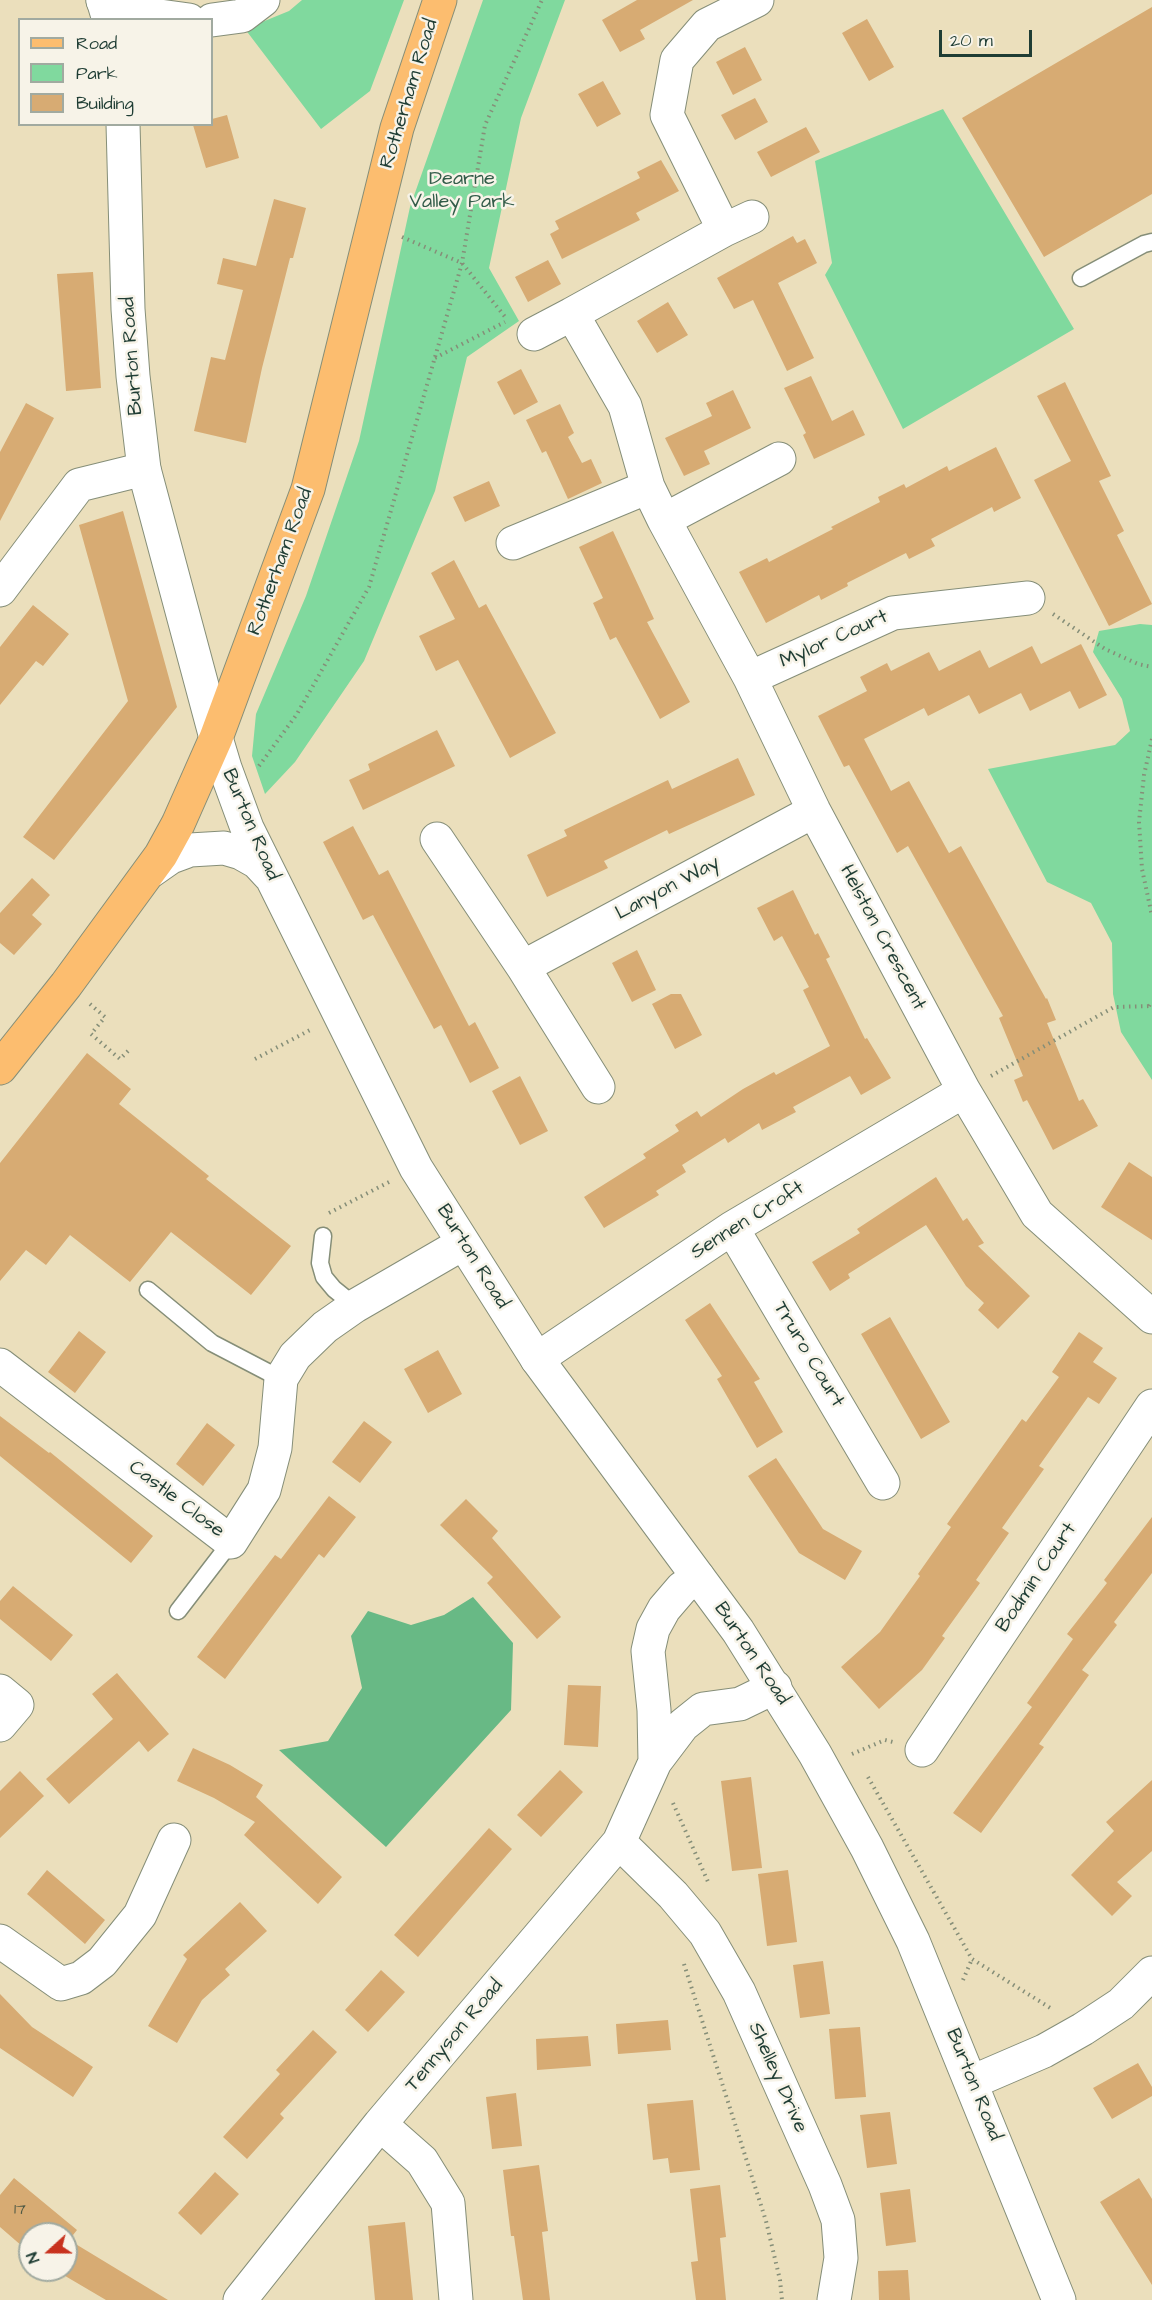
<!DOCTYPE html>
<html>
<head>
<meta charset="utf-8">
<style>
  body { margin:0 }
  #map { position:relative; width:1152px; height:2300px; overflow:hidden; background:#ebdfbc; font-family:"Architects Daughter",sans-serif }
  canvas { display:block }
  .legend { position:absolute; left:18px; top:18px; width:195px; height:108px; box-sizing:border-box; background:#f7f3e8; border:2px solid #a1aaa0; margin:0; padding:8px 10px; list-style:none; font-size:18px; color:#1f3d34 }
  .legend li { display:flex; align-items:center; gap:12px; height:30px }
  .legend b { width:30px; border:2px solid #a1aaa0 }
  .north { position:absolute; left:18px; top:2222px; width:60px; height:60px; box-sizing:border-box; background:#f7f3e8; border:2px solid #a1aaa0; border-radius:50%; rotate:249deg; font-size:16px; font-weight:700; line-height:24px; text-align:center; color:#1f3d34 }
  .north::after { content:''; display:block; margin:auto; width:21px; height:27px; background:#c8321e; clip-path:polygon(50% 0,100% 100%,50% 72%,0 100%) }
  .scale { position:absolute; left:939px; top:30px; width:93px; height:27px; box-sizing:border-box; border:3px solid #1f3d34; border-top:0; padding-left:8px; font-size:18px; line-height:21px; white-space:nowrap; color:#1f3d34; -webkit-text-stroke:4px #f7f3e8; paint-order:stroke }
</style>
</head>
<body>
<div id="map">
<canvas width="1152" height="2300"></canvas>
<ul class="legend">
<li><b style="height:8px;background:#fcbd6f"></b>Road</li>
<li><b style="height:16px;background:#80d99e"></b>Park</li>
<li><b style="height:16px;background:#d7ab73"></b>Building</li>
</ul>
<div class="north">N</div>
<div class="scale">20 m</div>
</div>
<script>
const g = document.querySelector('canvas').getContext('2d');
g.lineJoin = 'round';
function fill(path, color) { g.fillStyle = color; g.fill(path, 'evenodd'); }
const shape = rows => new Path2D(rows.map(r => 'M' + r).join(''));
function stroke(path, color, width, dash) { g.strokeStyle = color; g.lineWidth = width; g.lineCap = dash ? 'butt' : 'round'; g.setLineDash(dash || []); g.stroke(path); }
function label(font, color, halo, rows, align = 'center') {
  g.font = font + ' "Architects Daughter",sans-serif'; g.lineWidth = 5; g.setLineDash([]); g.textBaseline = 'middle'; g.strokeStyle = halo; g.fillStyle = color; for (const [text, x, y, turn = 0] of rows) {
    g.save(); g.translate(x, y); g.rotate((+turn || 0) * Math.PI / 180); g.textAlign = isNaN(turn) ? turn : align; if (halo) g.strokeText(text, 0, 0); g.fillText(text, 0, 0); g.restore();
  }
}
fill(shape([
  [302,0,404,0,370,91,321,129,245,29,289,11],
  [483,0,565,0,521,118,489,268,519,321,467,357,435,491,364,661,295,762,265,794,252,756,256,714,306,596,359,441,410,207],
  [943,109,1074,329,903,429,825,275,832,263,815,161],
  [1140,624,1152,625,1152,1080,1121,1032,1113,994,1112,943,1091,903,1047,882,988,769,1115,745,1130,731,1122,699,1093,652,1099,631]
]), '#80d99e');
fill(shape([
  [473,1597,513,1643,511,1710,386,1847,279,1750,328,1741,362,1688,351,1636,368,1611,411,1625,444,1615]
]), '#68b985');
fill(shape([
  [637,0,693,0,640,30,645,39,620,52,602,20],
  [1152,7,1152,194,1044,257,962,118],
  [867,19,894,67,869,81,842,33],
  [745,47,762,80,733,95,716,62],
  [603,81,621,114,597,127,578,94],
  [755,98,768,122,735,140,721,115],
  [227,115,239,158,206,168,193,125,212,124,212,119],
  [806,127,820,152,771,177,757,152],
  [661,160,679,191,636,213,640,220,562,259,550,234,559,229,555,221,640,178,637,172],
  [274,199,306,208,293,258,290,258,262,368,246,443,194,431,211,357,225,360,243,290,217,284,223,258,256,266],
  [793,236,797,243,805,239,817,263,778,283,814,358,787,371,753,300,734,309,717,278],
  [548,260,561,284,528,302,515,277],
  [93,272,101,388,66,391,57,274],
  [668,302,688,335,657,353,637,321],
  [521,369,538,402,514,415,497,382],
  [811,376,832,421,853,410,865,435,814,459,803,435,806,433,784,388],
  [1065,382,1111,476,1099,481,1124,531,1117,535,1152,604,1109,626,1034,480,1071,461,1037,396],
  [733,390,751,428,704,451,710,464,684,476,665,438,712,416,706,403],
  [26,403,54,418,0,521,0,452],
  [560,404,574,433,568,437,582,463,591,459,602,483,568,499,546,451,542,453,526,420],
  [996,447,1021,498,994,512,992,507,931,539,935,546,909,559,906,553,847,583,848,586,821,600,819,595,766,623,739,572,767,558,769,562,833,529,831,527,880,502,878,497,904,484,906,488,947,466,949,471],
  [489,481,500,506,465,522,453,497],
  [123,511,177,707,54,860,23,837,128,701,79,525],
  [613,531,654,619,647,622,690,702,660,719,616,637,610,640,593,603,603,598,579,547],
  [454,560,479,608,486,604,556,733,510,758,458,660,436,671,419,636,455,619,431,573],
  [33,605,69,634,43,666,36,661,0,705,0,647],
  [1081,644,1107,695,1079,709,1070,691,1030,711,1021,693,979,714,969,695,928,716,924,708,864,739,891,791,909,781,949,853,961,846,1046,999,1047,998,1056,1020,1047,1023,1079,1101,1083,1099,1098,1126,1053,1150,1027,1100,1023,1102,1014,1080,1023,1076,999,1018,1003,1016,908,846,897,853,849,765,844,767,818,716,867,691,860,677,887,663,891,671,929,652,939,671,980,650,989,668,1032,646,1041,664],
  [437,730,455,766,363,810,349,780,370,770,368,764],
  [738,758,755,795,669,834,667,830,604,861,608,868,547,897,527,855,567,836,564,830,668,780,672,789],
  [353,826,379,875,388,870,469,1026,475,1022,499,1068,470,1083,441,1025,434,1029,373,915,363,920,323,842],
  [32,878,50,895,32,915,42,924,14,955,0,943,0,913],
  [793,890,815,935,818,933,830,957,826,959,865,1039,867,1038,891,1078,861,1095,850,1076,793,1107,796,1112,762,1130,759,1123,728,1143,725,1138,682,1165,686,1172,656,1191,659,1195,604,1228,584,1197,646,1158,643,1154,679,1131,675,1125,697,1111,701,1117,743,1089,774,1072,776,1075,830,1046,803,990,809,987,782,936,774,941,757,908],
  [637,950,656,990,632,1002,612,963],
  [671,994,681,994,702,1035,675,1049,652,1004],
  [87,1053,131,1089,119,1104,209,1176,206,1179,291,1246,251,1295,171,1232,130,1282,70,1235,46,1265,26,1250,0,1281,0,1163],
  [520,1076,548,1131,520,1145,492,1091],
  [1129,1162,1152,1177,1152,1240,1101,1207],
  [936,1177,963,1221,967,1218,984,1243,978,1246,1030,1296,998,1329,978,1310,984,1303,966,1286,926,1225,848,1274,850,1278,830,1291,812,1262,860,1233,857,1229],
  [710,1303,760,1379,754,1382,783,1432,757,1448,717,1379,722,1376,685,1320],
  [890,1317,950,1422,921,1439,861,1334],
  [79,1331,106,1352,75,1393,48,1372],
  [1079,1332,1103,1348,1093,1362,1117,1378,1099,1404,1088,1397,1039,1466,1044,1469,1002,1528,1009,1533,976,1580,980,1583,942,1636,945,1638,922,1670,879,1709,841,1667,880,1632,920,1576,918,1574,951,1527,947,1524,1022,1419,1026,1422,1059,1377,1052,1372],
  [438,1350,462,1394,428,1413,404,1369],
  [0,1416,49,1453,50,1452,153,1536,131,1563,0,1456],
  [364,1421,392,1442,360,1483,332,1462],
  [207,1423,235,1445,203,1486,176,1464],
  [776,1458,823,1529,862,1551,845,1580,799,1553,748,1476],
  [329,1496,356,1517,324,1558,319,1554,225,1679,197,1657,275,1555,281,1559],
  [466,1499,498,1531,492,1538,561,1617,537,1639,487,1583,493,1577,440,1525],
  [1152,1517,1152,1573,1114,1622,1117,1625,1082,1670,1089,1675,1039,1744,1044,1747,981,1833,953,1813,1032,1707,1027,1703,1073,1639,1067,1634,1107,1583,1104,1580],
  [13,1586,73,1635,51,1661,0,1619,0,1601],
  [117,1673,169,1734,148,1752,139,1741,69,1804,46,1779,113,1719,92,1694],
  [568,1685,601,1686,598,1747,564,1745],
  [193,1748,230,1765,263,1785,256,1797,342,1877,318,1904,244,1835,255,1822,214,1798,177,1781],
  [560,1770,583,1792,541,1837,517,1815],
  [20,1771,44,1796,0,1838,0,1791],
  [751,1777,762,1868,732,1871,721,1781],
  [1152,1780,1152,1851,1117,1882,1132,1896,1112,1916,1071,1875,1114,1831,1106,1822],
  [489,1828,512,1849,418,1957,394,1935],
  [47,1870,105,1920,85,1944,27,1894],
  [788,1870,797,1942,767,1946,758,1874],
  [240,1902,267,1931,225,1969,230,1975,202,2000,177,2043,148,2026,187,1959,183,1955],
  [823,1961,830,2014,800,2018,793,1965],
  [381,1970,405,1992,368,2032,345,2010],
  [0,1994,32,2027,93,2067,73,2097,0,2048],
  [668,2020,671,2050,618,2054,616,2024],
  [860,2027,866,2097,835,2099,829,2029],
  [313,2030,337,2052,280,2114,284,2118,247,2159,223,2137,280,2074,276,2070],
  [588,2036,591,2066,537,2070,536,2039],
  [1138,2063,1152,2087,1152,2096,1112,2119,1093,2088],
  [516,2093,522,2146,492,2149,486,2097],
  [693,2100,700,2170,670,2173,668,2158,653,2160,647,2104],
  [890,2112,897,2164,867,2168,860,2115],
  [539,2165,548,2231,542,2232,550,2300,523,2300,514,2236,511,2236,503,2170],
  [215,2172,239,2194,201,2235,178,2213],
  [14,2178,77,2230,69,2240,168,2300,106,2300,55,2270,66,2270,66,2234,30,2234,30,2253,0,2227,0,2195],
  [1139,2178,1152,2199,1152,2285,1100,2202],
  [720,2185,726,2237,720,2238,726,2300,696,2300,691,2262,698,2261,690,2189],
  [910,2189,916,2242,886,2246,880,2193],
  [405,2222,413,2300,375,2300,368,2226],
  [908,2270,910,2300,879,2300,878,2271]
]), '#d7ab73');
const service = shape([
  [1081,278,1144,244,1152,242],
  [323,1236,320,1263,324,1277,334,1289,355,1306],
  [148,1290,212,1343,281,1379],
  [178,1611,231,1542]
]);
const minor = shape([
  [757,0,707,25,677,60,667,115,724,230,572,314,625,406,648,487,664,520,750,678,814,811,964,1091,1037,1214,1152,1317],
  [103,1,144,14,189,20],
  [212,20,242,16,263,0],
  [724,230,752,217],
  [534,334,572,314],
  [664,520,779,459],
  [513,543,648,487],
  [0,590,79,485,144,469],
  [750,678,893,613,1028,598],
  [437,839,523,967,598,1087],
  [523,967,814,811],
  [732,1228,883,1483],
  [537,1359,732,1228,964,1091],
  [0,1365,231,1542,264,1490,275,1448,281,1379,295,1356,325,1327,355,1306,462,1244],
  [0,1691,17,1705,0,1725],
  [922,1750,1152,1406],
  [655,1762,654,1710,648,1651,653,1629,664,1609,682,1588,698,1577],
  [619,1842,673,1895,705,1933,739,1992,825,2185,838,2220,841,2258,834,2300],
  [0,1941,61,1984,81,1978,102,1962,140,1915,174,1840],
  [972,2082,1044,2051,1083,2029,1121,2004,1152,1973],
  [380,2124,422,2161,448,2203,456,2300],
  [240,2300,380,2124,619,1842,655,1762,683,1725,703,1709,740,1704,775,1687]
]);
const tertiary = shape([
  [103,0,109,20],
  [123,124,128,309,133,376,144,469,216,738,225,768,247,828,416,1168,537,1359,738,1631,815,1754,867,1848,913,1941,1059,2300],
  [151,871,171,857,190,850,224,848,241,853,257,862,270,876]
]);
const primary = shape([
  [0,1068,66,985,161,855,178,824,216,738,308,489,397,128,440,0]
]);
stroke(service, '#858e78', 19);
stroke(minor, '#858e78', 35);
stroke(tertiary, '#858e78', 35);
stroke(primary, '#858e78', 35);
stroke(shape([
  [402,237,462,263,506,318],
  [435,358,505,322],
  [1053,614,1105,649,1138,664,1152,667],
  [1152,739,1144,775,1139,822,1142,869,1152,916],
  [259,766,297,714,369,587,462,263,485,125,542,0],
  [90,1004,105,1017,91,1034,120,1059,129,1050],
  [1149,1006,1152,1001],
  [255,1059,312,1029],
  [991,1076,1114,1007,1152,1006],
  [329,1213,389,1182],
  [852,1754,885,1740,893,1742],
  [868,1777,972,1959,1052,2009],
  [673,1803,709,1884],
  [684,1964,766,2221,780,2280,782,2300],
  [963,1980,972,1959]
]), '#858e78', 4, [1.5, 4.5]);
stroke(service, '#fff', 16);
stroke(minor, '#fff', 33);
stroke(tertiary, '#fff', 33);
stroke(primary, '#fcbd6f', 33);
label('16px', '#4d5844', null, [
  ["17",20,2211]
]);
label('20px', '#1f3d34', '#f7f3e8', [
  ["Rotherham Road",410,94,-73],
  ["Burton Road",133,356,-94],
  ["Rotherham Road",281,562,-70],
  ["Mylor Court",834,640,-24],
  ["Burton Road",250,825,67],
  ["Lanyon Way",668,889,-28],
  ["Helston Crescent",882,938,62],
  ["Sennen Croft",748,1221,-32],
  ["Burton Road",472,1257,58],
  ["Truro Court",808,1355,59],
  ["Castle Close",176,1500,37],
  ["Bodmin Court",1037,1578,-56],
  ["Burton Road",751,1654,56],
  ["Tennyson Road",455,2036,-50],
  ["Shelley Drive",777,2078,66],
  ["Burton Road",973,2085,68]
]);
label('20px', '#325c49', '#f7f3e8', [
  ["Dearne",462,180],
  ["Valley Park",462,203]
]);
</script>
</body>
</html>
